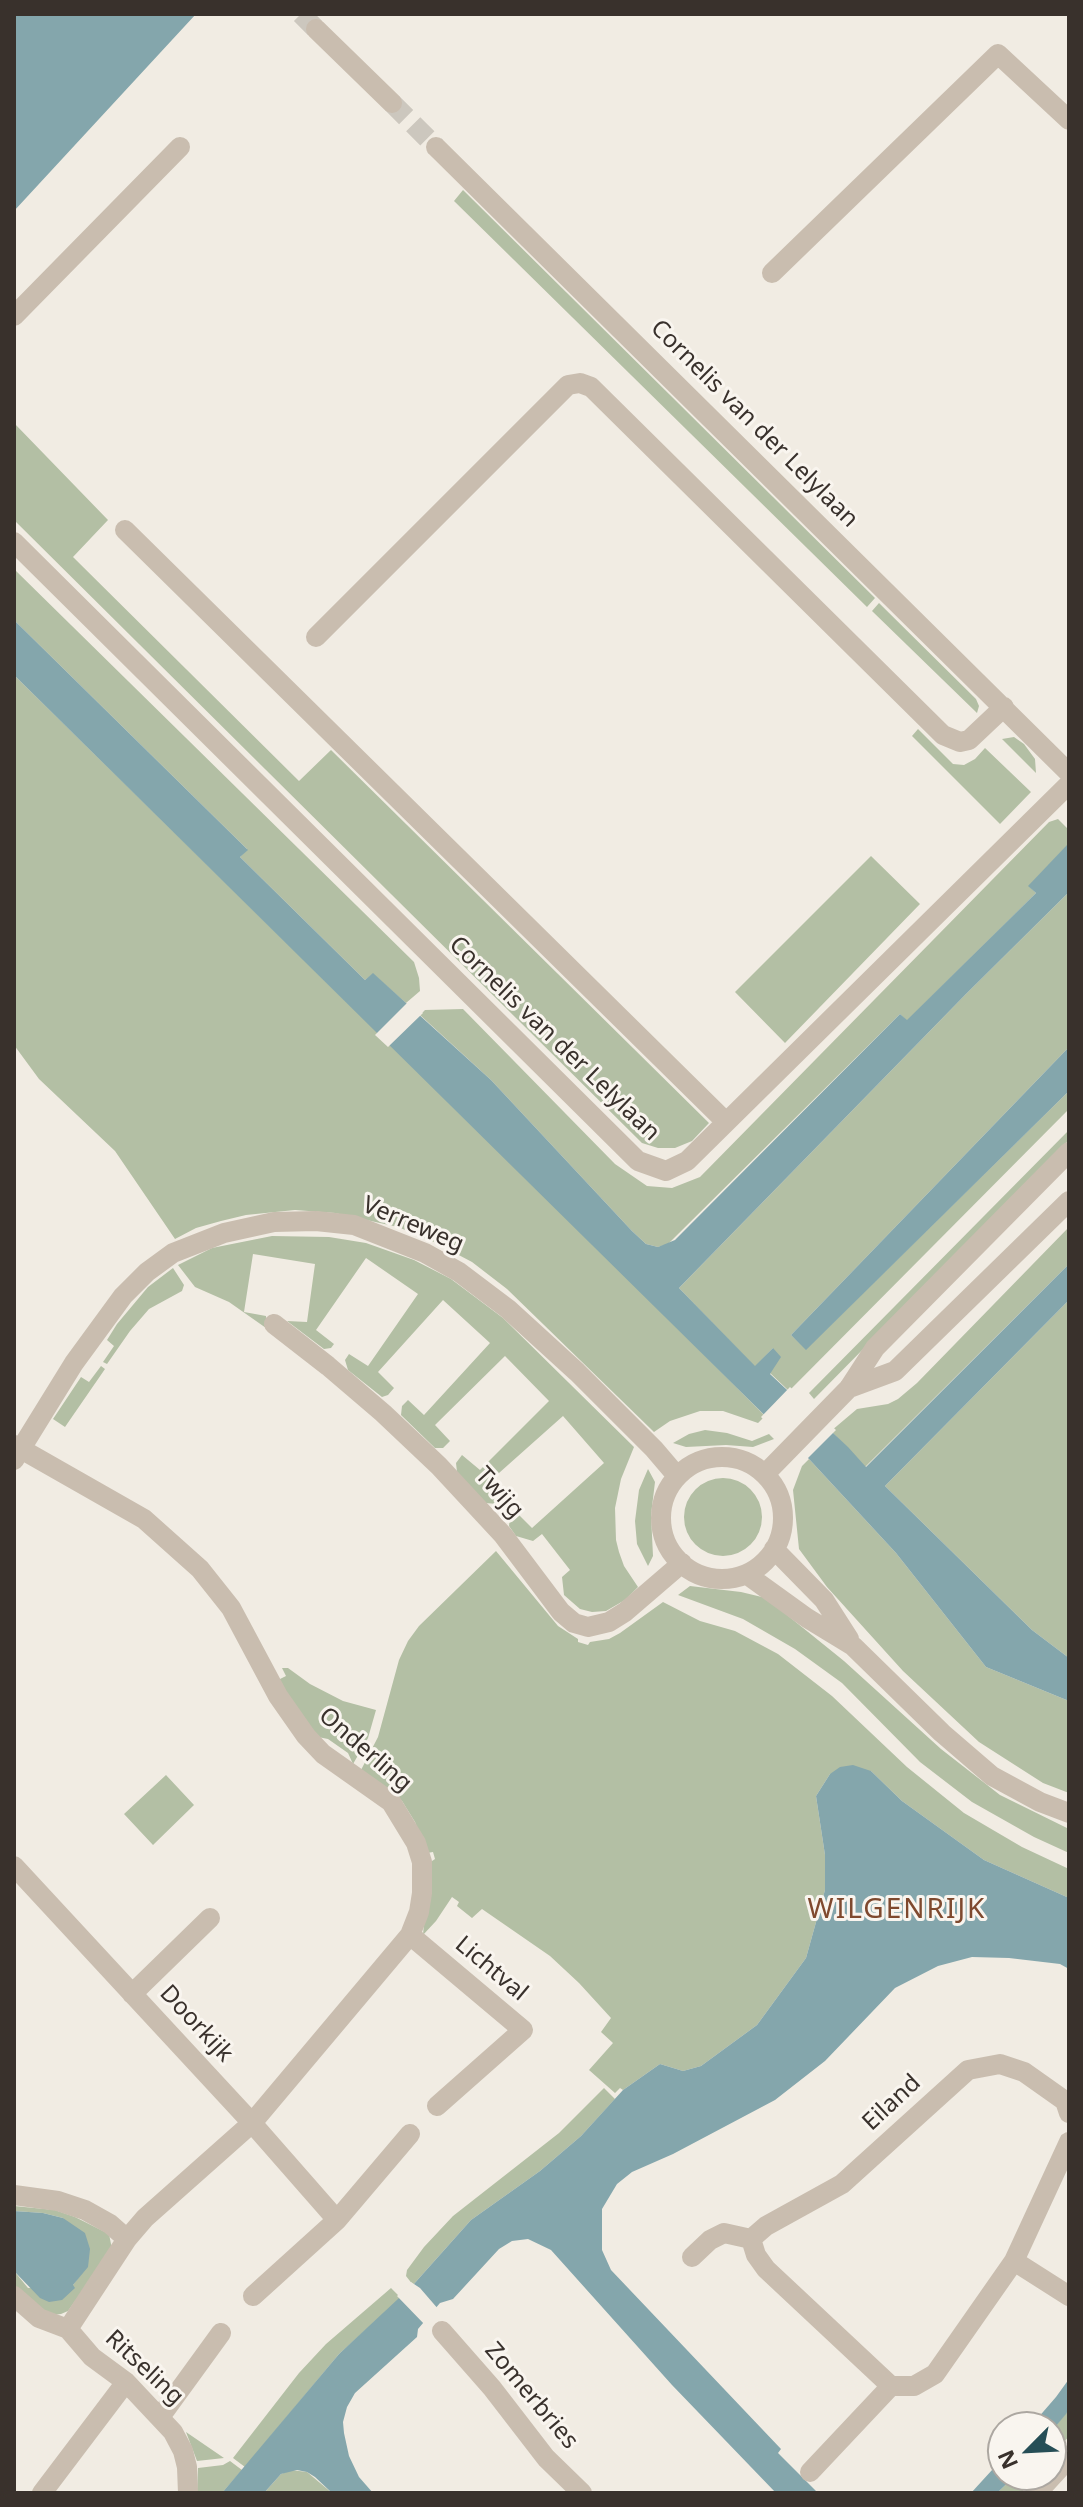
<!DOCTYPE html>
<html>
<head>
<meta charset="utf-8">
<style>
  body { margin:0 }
  #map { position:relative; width:1083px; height:2507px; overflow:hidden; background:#f1ece3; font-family:"Noto Sans",sans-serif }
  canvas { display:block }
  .frame { position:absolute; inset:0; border:16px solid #39312c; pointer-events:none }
  .north { position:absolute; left:987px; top:2411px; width:80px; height:80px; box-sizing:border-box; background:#f9f5ef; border:2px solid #aca7a1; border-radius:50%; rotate:246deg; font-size:22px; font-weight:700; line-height:32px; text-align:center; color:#39312c }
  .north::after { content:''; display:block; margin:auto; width:28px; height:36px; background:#264e56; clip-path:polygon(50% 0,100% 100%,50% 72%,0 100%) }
</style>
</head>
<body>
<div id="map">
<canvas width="1083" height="2507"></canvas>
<div class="frame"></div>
<div class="north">N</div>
</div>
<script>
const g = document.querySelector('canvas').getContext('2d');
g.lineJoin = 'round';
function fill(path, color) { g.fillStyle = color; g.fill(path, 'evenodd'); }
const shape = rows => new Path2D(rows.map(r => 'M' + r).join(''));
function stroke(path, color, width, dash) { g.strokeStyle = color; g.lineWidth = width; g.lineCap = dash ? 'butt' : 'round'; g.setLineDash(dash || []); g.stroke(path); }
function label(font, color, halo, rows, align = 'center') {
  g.font = font + ' "Noto Sans",sans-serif'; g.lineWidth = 6; g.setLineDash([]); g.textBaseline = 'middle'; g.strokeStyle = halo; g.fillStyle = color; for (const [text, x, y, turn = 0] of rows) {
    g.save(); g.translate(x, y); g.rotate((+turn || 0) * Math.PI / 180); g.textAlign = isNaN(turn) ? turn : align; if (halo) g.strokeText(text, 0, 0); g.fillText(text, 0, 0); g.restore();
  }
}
fill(shape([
  [463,190,875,598,867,607,454,201],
  [14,423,108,520,73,557,299,781,331,750,709,1123,692,1141,675,1148,658,1148,642,1143,14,520],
  [14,569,414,962,419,978,420,991,406,1003,373,974,365,980,240,857,247,849,14,620],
  [879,603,976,699,979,706,977,713,872,611],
  [14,675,658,1308,765,1416,758,1423,723,1411,700,1411,670,1421,654,1432,507,1289,472,1262,434,1242,398,1227,335,1213,295,1210,246,1215,221,1221,196,1228,175,1239,115,1151,39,1079,14,1045],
  [918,729,953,764,964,765,975,759,985,748,1031,792,1000,824,912,736],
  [1014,737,1024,744,1035,759,1036,773,1002,739],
  [1058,819,1069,830,1069,848,1067,846,1029,886,1036,893,907,1021,900,1014,668,1244,658,1247,646,1244,632,1231,491,1080,420,1015,425,1010,463,1009,615,1164,647,1186,672,1188,700,1177,1049,822],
  [871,856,920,904,785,1043,735,992],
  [1069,892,1069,1047,791,1335,806,1349,1069,1091,1069,1109,789,1391,770,1373,773,1348,755,1367,679,1288,966,994],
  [1069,1130,1069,1140,814,1399,809,1393],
  [1069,1227,1069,1264,865,1467,831,1431,857,1409,888,1404,898,1399,917,1383],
  [272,1236,329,1237,366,1243,414,1260,451,1279,503,1318,634,1447,621,1479,615,1508,616,1540,619,1552,624,1566,638,1587,625,1600,606,1611,592,1612,580,1609,564,1595,562,1577,570,1570,542,1534,533,1541,516,1536,509,1526,510,1517,516,1512,532,1528,604,1463,563,1416,490,1481,504,1498,498,1504,485,1503,457,1472,456,1463,462,1455,480,1470,549,1401,505,1356,435,1425,450,1441,443,1448,435,1448,401,1415,402,1406,408,1400,424,1415,490,1343,443,1300,378,1372,394,1388,388,1395,382,1397,348,1370,345,1360,349,1354,368,1366,418,1294,366,1258,316,1330,334,1344,331,1348,324,1349,287,1321,307,1322,315,1264,253,1254,244,1312,266,1316,266,1328,229,1302,195,1287,178,1265,212,1248],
  [173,1268,184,1285,182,1291,149,1309,130,1331,107,1364,103,1362,114,1346,107,1340,117,1324,148,1287],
  [1069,1300,1069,1658,1032,1630,885,1486],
  [101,1366,105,1369,65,1427,53,1419,81,1377,89,1382],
  [705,1430,727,1433,752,1441,769,1434,774,1439,753,1447,726,1445,686,1447,673,1443,689,1434],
  [809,1459,896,1553,986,1667,1069,1701,1069,1793,1043,1783,979,1742,903,1671,827,1587,799,1549,793,1490,802,1466],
  [648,1469,655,1482,651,1515,653,1556,648,1566,637,1544,635,1521,639,1490],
  '684 1517a39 39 0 1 1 78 0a39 39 0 1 1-78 0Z',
  [496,1551,558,1626,578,1639,578,1642,588,1645,590,1642,609,1639,620,1633,663,1602,700,1621,735,1631,778,1654,832,1696,907,1767,964,1813,1022,1847,1069,1869,1069,1898,984,1860,902,1801,871,1771,830,1774,816,1796,825,1855,825,1890,806,1958,757,2025,701,2066,683,2071,660,2064,623,2090,620,2088,615,2093,589,2070,613,2043,601,2032,611,2018,579,1983,550,1956,482,1909,472,1918,457,1906,459,1902,452,1897,436,1921,423,1935,429,1863,435,1859,433,1852,427,1853,415,1822,402,1801,361,1770,378,1737,399,1660,408,1641,419,1626],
  [690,1586,741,1592,766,1598,844,1661,941,1749,1000,1795,1069,1829,1069,1853,1034,1837,972,1802,920,1762,842,1683,795,1649,743,1619,678,1595],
  [282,1668,288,1668,310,1684,343,1701,376,1710,368,1738,353,1764,348,1753,328,1739,318,1737,276,1681,286,1676],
  [166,1775,194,1805,153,1845,124,1814],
  [604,2088,615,2099,581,2136,540,2171,471,2220,413,2285,406,2276,407,2270,424,2247,453,2216,559,2133],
  [14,2206,55,2210,75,2217,109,2234,112,2249,68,2311,61,2314,52,2315,30,2302,14,2286,14,2271,28,2288,73,2285,86,2267,63,2218,43,2213,14,2211],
  [391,2288,401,2298,339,2354,245,2467,233,2458,299,2373,326,2344],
  [1069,2409,1069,2436,1051,2458,1051,2432],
  [186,2432,224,2458,197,2461],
  [230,2461,242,2470,222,2493,197,2493,198,2468,223,2465],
  [291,2470,307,2472,332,2493,264,2493,281,2474],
  [1016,2475,1037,2475,1021,2493,997,2493]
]), '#b3bfa4');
fill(shape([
  [14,14,196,14,14,211],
  [14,620,248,850,240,857,365,980,373,973,491,1080,632,1231,646,1244,658,1247,675,1240,900,1014,907,1020,1036,893,1028,886,1067,845,1069,848,1069,892,966,994,679,1288,755,1366,773,1348,781,1357,770,1374,848,1447,866,1467,1069,1264,1069,1300,885,1486,1032,1630,1069,1658,1069,1701,986,1667,896,1553,809,1459,14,675],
  [1069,1047,1069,1091,806,1350,791,1335],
  [853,1765,871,1771,902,1801,984,1860,1069,1898,1069,1969,1060,1964,1009,1958,972,1957,938,1966,895,1988,825,2061,775,2100,673,2154,632,2172,617,2184,602,2209,602,2250,611,2270,781,2449,778,2453,818,2493,776,2493,672,2385,551,2250,528,2239,512,2241,499,2249,453,2299,440,2303,418,2329,417,2337,355,2393,347,2407,343,2422,344,2433,349,2456,359,2477,373,2493,332,2493,315,2477,307,2472,297,2470,281,2474,264,2493,222,2493,339,2354,413,2285,471,2220,540,2171,581,2136,623,2090,660,2064,683,2071,701,2066,757,2025,806,1958,825,1890,825,1855,816,1796,830,1774,840,1767],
  [14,2211,43,2213,63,2218,85,2233,90,2249,88,2267,73,2285,75,2288,62,2300,49,2302,40,2298,14,2271],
  [1069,2379,1069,2409,1066,2414,1051,2432,1051,2427,1030,2427,1056,2397],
  [1003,2458,1003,2475,1016,2475,997,2493,971,2493]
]), '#84a6ac');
fill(shape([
  [409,1001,423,1013,388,1047,375,1035],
  [790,1387,836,1430,805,1461,761,1417],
  [411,2282,420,2288,439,2310,426,2326,397,2296]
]), '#f1ece3');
stroke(shape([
  [301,14,316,29],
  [392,103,436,147]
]), '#ccc7be', 20, [20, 10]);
stroke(shape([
  [316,29,392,103],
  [436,147,1069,773],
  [772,273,998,54,1069,120],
  [14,316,180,147],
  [125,530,726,1122],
  [14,542,638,1161,666,1171,687,1161,1069,784],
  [316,637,568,385,580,383,591,387,943,735,960,742,969,740,1004,707],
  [274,1324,328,1366,383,1413,439,1466,503,1535,561,1612,574,1623,588,1627,609,1622,625,1612,682,1563],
  [849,1388,895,1371,1069,1201],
  [14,1445,144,1519,200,1569,231,1608,278,1696,306,1736,323,1754,391,1802,416,1843,422,1862,422,1893,419,1912,410,1935,252,2123,145,2218,127,2239,68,2329,39,2318,14,2296],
  '661 1518a61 61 0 1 1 122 0a61 61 0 1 1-122 0Z',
  [14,1460,74,1363,123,1296,147,1272,173,1253,224,1233,274,1222,316,1221,354,1225,425,1253,459,1272,508,1309,577,1372,654,1449,677,1476],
  [765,1474,849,1388,875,1348,1069,1152],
  [774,1549,824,1600,849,1639],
  [746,1574,807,1618,853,1646,942,1733,992,1776,1040,1802,1069,1813],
  [14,1866,252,2123,337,2220],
  [410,1935,523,2030,437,2106],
  [132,1994,210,1918],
  [1069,2113,1065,2101,1024,2072,1000,2064,968,2070,842,2184,766,2226,751,2239,756,2255,766,2269,891,2386,914,2386,935,2374,1014,2261,1069,2142],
  [14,2195,58,2201,85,2210,110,2224,127,2239],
  [692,2257,710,2240,724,2233,751,2239],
  [1014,2261,1069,2296],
  [253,2296,337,2220,410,2134],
  [68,2329,92,2357,126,2382,173,2432,183,2451,187,2467,188,2493],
  [442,2331,492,2388,546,2458,582,2493],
  [160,2417,221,2333],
  [810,2472,891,2386],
  [42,2493,126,2382],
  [1037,2493,1059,2469,1069,2455]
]), '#c9bdaf', 20);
label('24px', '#39312c', '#f9f5ef', [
  ["Cornelis van der Lelylaan",754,424,45],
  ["Cornelis van der Lelylaan",554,1039,44],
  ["Verreweg",413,1225,23],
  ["Twijg",499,1493,48],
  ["Onderling",365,1750,41],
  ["Lichtval",491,1969,40],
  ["Doorkijk",196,2024,47],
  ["Eiland",892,2103,-43],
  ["Ritseling",144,2368,43],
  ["Zomerbries",531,2396,50]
]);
g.letterSpacing = '2px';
label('28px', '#7f492e', '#f9f5ef', [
  ["WILGENRIJK",897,1910]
]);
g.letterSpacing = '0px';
</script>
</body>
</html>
